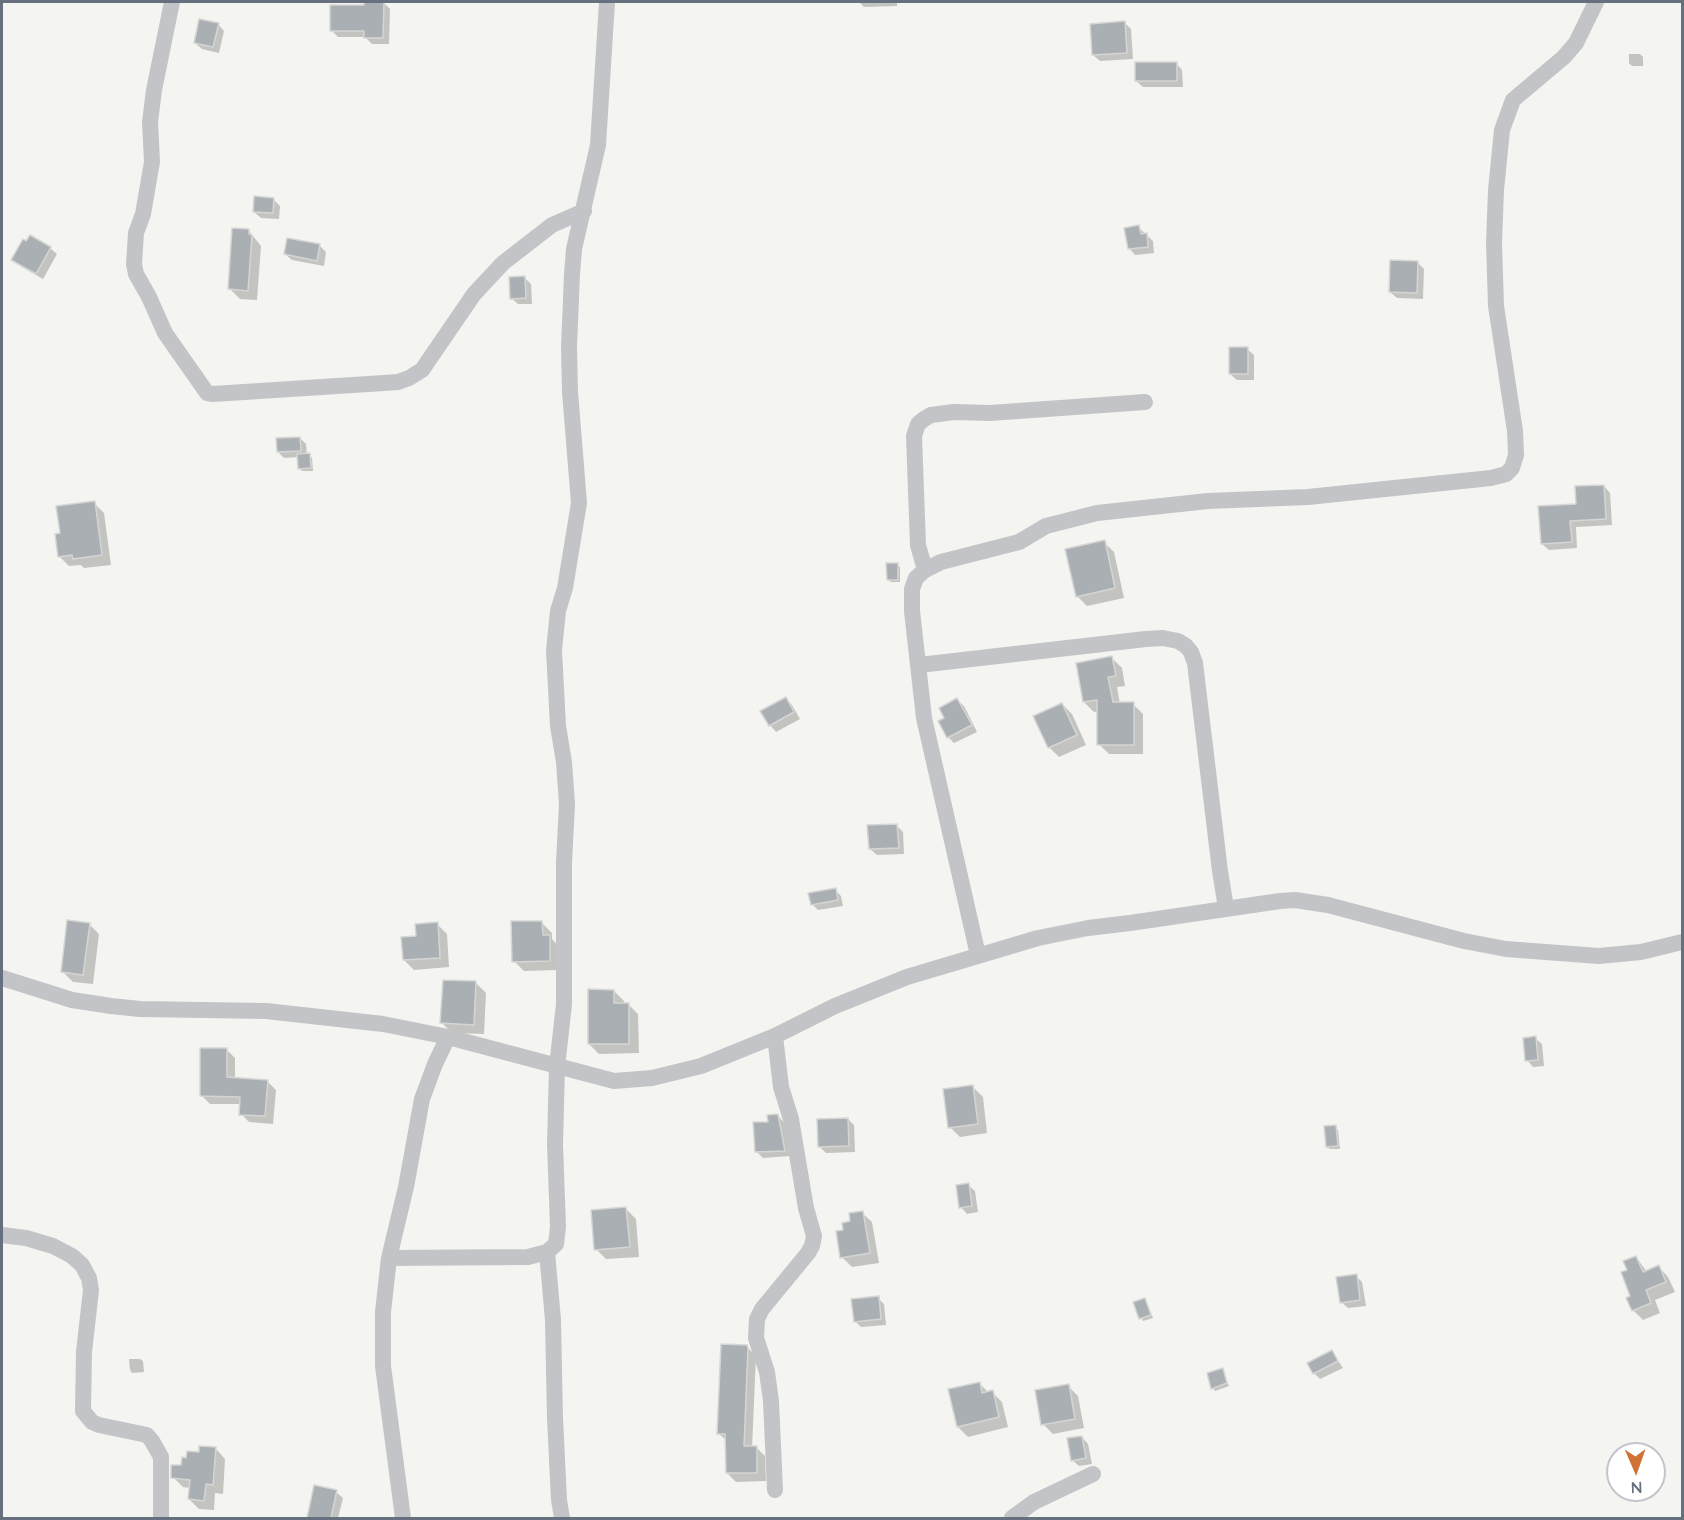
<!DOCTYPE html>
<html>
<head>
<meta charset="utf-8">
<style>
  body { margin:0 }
  #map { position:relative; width:1684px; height:1520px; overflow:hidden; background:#f4f4f1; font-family:Quicksand,sans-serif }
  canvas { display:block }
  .frame { position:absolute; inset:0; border:3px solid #66707f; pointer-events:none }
  .north { position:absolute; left:1606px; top:1442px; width:60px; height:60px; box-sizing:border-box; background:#fff; border:2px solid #c2c6cc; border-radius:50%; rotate:178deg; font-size:16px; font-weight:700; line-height:24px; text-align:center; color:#66707f }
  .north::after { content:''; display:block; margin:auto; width:21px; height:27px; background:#cf7235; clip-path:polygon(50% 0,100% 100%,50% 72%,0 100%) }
</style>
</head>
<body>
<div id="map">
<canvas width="1684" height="1520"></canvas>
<div class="frame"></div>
<div class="north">N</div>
</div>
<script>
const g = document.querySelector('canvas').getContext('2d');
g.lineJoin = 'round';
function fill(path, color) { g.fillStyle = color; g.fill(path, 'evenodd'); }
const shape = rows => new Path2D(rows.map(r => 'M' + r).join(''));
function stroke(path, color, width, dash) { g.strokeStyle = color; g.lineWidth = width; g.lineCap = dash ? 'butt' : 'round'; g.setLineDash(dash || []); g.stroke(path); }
fill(shape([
  [366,2,383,2,390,9,389,44,372,44,365,37,338,37,331,30,366,7],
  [859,2,897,2,897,6,864,7],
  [1125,23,1131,29,1133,59,1100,61,1093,55],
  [218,24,224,31,219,53,202,49,195,43],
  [1629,54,1640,54,1643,57,1643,66,1632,66,1629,63],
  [1176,63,1182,70,1183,87,1143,87,1136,81],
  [273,199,280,206,279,219,261,218,254,212],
  [1138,227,1153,241,1154,253,1135,255,1129,248],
  [249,231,261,246,257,300,240,299,230,289],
  [30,237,50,248,57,254,43,279,20,266,13,260],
  [288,240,320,246,326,252,324,266,292,260,285,254],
  [1417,262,1424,269,1423,299,1397,298,1390,292],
  [524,277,531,284,532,304,518,304,511,298],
  [1247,349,1254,355,1254,380,1237,380,1230,374],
  [300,438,306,444,307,455,312,458,313,471,302,471,299,468,299,457,284,458,278,452],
  [1604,486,1610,493,1612,525,1576,527,1577,548,1549,550,1542,544,1577,505],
  [94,503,104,513,111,565,84,568,81,565,69,566,59,556,62,535],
  [1104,542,1114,552,1124,598,1087,606,1077,596],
  [897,564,900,567,900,582,891,582,888,579],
  [1112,658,1122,668,1125,686,1117,687,1120,704,1133,704,1143,714,1143,754,1109,754,1099,744,1099,711,1094,712,1084,702],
  [786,699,792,705,800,719,776,732,770,725],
  [957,700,964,706,977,732,954,743,948,737,946,719],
  [1062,704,1072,714,1086,745,1059,757,1049,747],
  [896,825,903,832,904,854,877,855,870,849],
  [835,890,841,896,843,906,818,910,812,904],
  [542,923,552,933,552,939,559,947,559,970,524,971,514,961],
  [89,924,99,934,93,984,73,982,63,972],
  [437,924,447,934,449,967,414,970,404,960,418,937],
  [476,983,486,993,484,1034,452,1033,442,1023],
  [614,991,624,1001,624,1004,628,1004,638,1014,639,1053,599,1054,589,1044],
  [1535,1038,1542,1044,1544,1066,1533,1067,1527,1060],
  [227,1050,235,1058,235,1079,267,1081,276,1090,273,1124,249,1122,241,1114,241,1104,210,1104,202,1096],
  [973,1087,983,1097,987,1133,960,1137,950,1127],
  [778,1116,784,1122,790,1156,763,1158,757,1152,769,1123],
  [848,1119,854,1125,855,1152,826,1153,820,1147],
  [1335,1127,1338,1130,1340,1149,1330,1149,1327,1147],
  [968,1185,975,1191,978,1212,967,1214,961,1207],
  [626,1209,636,1219,639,1257,606,1259,596,1249],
  [862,1213,872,1222,879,1263,852,1267,842,1257,845,1231],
  [1636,1257,1647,1272,1659,1267,1668,1277,1675,1292,1655,1300,1660,1313,1643,1320,1633,1310,1629,1270],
  [1356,1276,1362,1282,1366,1306,1348,1308,1341,1302],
  [878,1298,884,1304,886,1325,861,1327,855,1321],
  [1145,1299,1153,1318,1143,1321,1135,1303],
  [747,1347,756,1356,752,1448,756,1447,765,1456,766,1481,736,1482,727,1473,727,1441,718,1433],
  [1332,1352,1343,1368,1320,1379,1314,1373],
  [129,1359,140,1359,143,1361,144,1372,132,1373,130,1370],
  [1222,1370,1229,1386,1215,1391,1213,1388],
  [979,1383,989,1393,992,1392,1002,1402,1008,1427,968,1437,958,1427],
  [1068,1386,1078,1396,1084,1428,1053,1434,1043,1424],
  [1082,1437,1088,1444,1092,1464,1079,1466,1072,1460],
  [216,1449,225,1459,223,1494,215,1493,214,1510,199,1509,189,1499,190,1488,183,1487,173,1477,182,1467,200,1454],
  [315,1487,336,1492,343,1498,338,1518,308,1518]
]), '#0003');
const building = shape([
  [364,2,384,2,383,38,364,38,364,31,330,31,330,5,364,5,364,2],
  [199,19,219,23,213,47,194,43,199,19],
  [1125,21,1127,53,1092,55,1090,24,1125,21],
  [1135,62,1177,62,1177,81,1135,81,1135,62],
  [254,196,274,198,273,213,253,212,254,196],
  [1139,225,1141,234,1147,233,1148,247,1128,249,1124,228,1139,225],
  [232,228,249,229,249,234,252,235,248,291,228,289,232,228],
  [30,235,51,247,36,274,11,260,23,239,26,241,30,235],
  [287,238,320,244,317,261,284,254,287,238],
  [1390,260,1418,261,1417,293,1389,292,1390,260],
  [525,276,526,298,510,299,509,277,525,276],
  [1229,347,1248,347,1248,374,1229,374,1229,347],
  [300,437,301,451,277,452,276,438,300,437],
  [310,453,311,468,298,469,297,454,310,453],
  [1604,485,1606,519,1570,521,1572,542,1541,544,1538,506,1576,504,1575,486,1604,485],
  [95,501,102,555,73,559,72,555,58,557,55,534,60,533,56,506,95,501],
  [1105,540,1115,588,1076,597,1065,549,1105,540],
  [886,563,898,563,898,580,887,580,886,563],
  [1112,656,1116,676,1108,677,1113,702,1134,702,1134,745,1097,745,1097,700,1083,702,1076,663,1112,656],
  [786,697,794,712,769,726,760,711,786,697],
  [957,698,972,725,947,738,938,721,944,718,939,708,957,698],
  [1062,703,1077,735,1048,748,1033,716,1062,703],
  [897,824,899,848,869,849,867,825,897,824],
  [836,888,838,900,811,905,808,893,836,888],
  [67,920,90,923,83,975,61,972,67,920],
  [511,921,542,921,543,935,550,935,550,961,512,962,511,921],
  [438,922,440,958,403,960,401,937,416,936,415,924,438,922],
  [443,980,476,981,474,1025,440,1023,443,980],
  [588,989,614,990,614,1003,629,1003,629,1044,588,1044,588,989],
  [1536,1036,1538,1060,1525,1061,1523,1038,1536,1036],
  [200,1048,227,1048,227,1077,268,1080,265,1116,239,1115,240,1097,200,1096,200,1048],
  [973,1085,978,1124,948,1128,943,1089,973,1085],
  [778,1114,785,1151,755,1152,753,1122,768,1122,767,1115,778,1114],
  [848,1118,849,1146,818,1147,817,1119,848,1118],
  [1336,1125,1338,1146,1326,1147,1324,1126,1336,1125],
  [969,1183,972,1206,959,1208,956,1185,969,1183],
  [626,1207,630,1247,594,1250,591,1210,626,1207],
  [863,1211,870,1253,840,1258,836,1231,843,1230,842,1223,850,1221,849,1213,863,1211],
  [1636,1256,1643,1272,1659,1265,1666,1282,1646,1290,1651,1303,1632,1311,1626,1298,1630,1296,1621,1272,1627,1270,1623,1261,1636,1256],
  [1357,1274,1360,1300,1340,1303,1336,1277,1357,1274],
  [879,1296,881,1319,854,1322,851,1299,879,1296],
  [1145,1298,1151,1315,1139,1319,1133,1302,1145,1298],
  [721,1344,747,1345,748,1348,744,1446,757,1446,757,1473,726,1473,725,1434,717,1434,721,1344],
  [1332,1350,1338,1361,1313,1374,1307,1363,1332,1350],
  [1223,1368,1227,1383,1211,1389,1207,1373,1223,1368],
  [980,1382,982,1393,993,1390,999,1417,957,1427,948,1389,980,1382],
  [1069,1384,1075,1419,1041,1425,1035,1390,1069,1384],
  [1082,1436,1086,1458,1071,1461,1067,1438,1082,1436],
  [199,1446,216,1447,213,1485,206,1484,204,1501,188,1499,190,1480,171,1478,171,1465,181,1465,182,1457,186,1458,187,1451,199,1452,199,1446],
  [314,1485,337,1490,331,1518,307,1518,314,1485]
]);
fill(building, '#aaafb4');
stroke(building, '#d5d5d4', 1.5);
stroke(shape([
  [172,2,154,90,150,122,152,162,143,214,136,233,134,264,136,274,149,297,165,333,207,393,213,394,384,383,398,382,409,378,422,370,474,294,503,263,552,225,584,211],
  [925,570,918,545,914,436,918,424,924,419,931,415,954,412,990,413,1145,402],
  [919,665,1146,639,1163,638,1178,641,1186,646,1191,652,1195,663,1220,871,1226,908],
  [978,955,924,718,912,611,912,589,916,578,925,570,941,562,1019,542,1046,526,1097,513,1208,501,1308,497,1491,478,1506,474,1512,468,1516,455,1515,431,1496,306,1494,243,1496,190,1502,130,1513,100,1564,57,1576,43,1596,2],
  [2,978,72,1000,111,1006,140,1009,266,1011,383,1024,448,1037,614,1081,652,1078,701,1066,775,1036,835,1006,907,977,1038,938,1088,928,1130,923,1280,901,1295,900,1328,905,1464,941,1506,949,1599,956,1641,952,1682,942],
  [2,1235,26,1238,53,1246,72,1256,82,1265,89,1278,91,1290,84,1352,83,1411,92,1422,99,1425,147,1435,152,1441,161,1457,161,1518],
  [547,1252,553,1320,555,1418,559,1500,562,1518],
  [389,1258,528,1257,547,1252,556,1244,558,1227,555,1144,557,1067,564,1004,564,863,567,804,564,762,558,726,554,650,558,611,565,588,579,503,570,392,569,347,572,274,574,249,598,145,607,2],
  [775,1490,771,1401,767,1372,756,1338,757,1319,762,1309,808,1253,812,1246,814,1236,806,1208,791,1119,781,1087,775,1036],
  [403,1518,383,1366,383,1312,389,1258,406,1187,422,1099,435,1064,448,1037],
  [1012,1518,1034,1502,1093,1474]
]), '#c2c4c8', 16);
</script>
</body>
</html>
